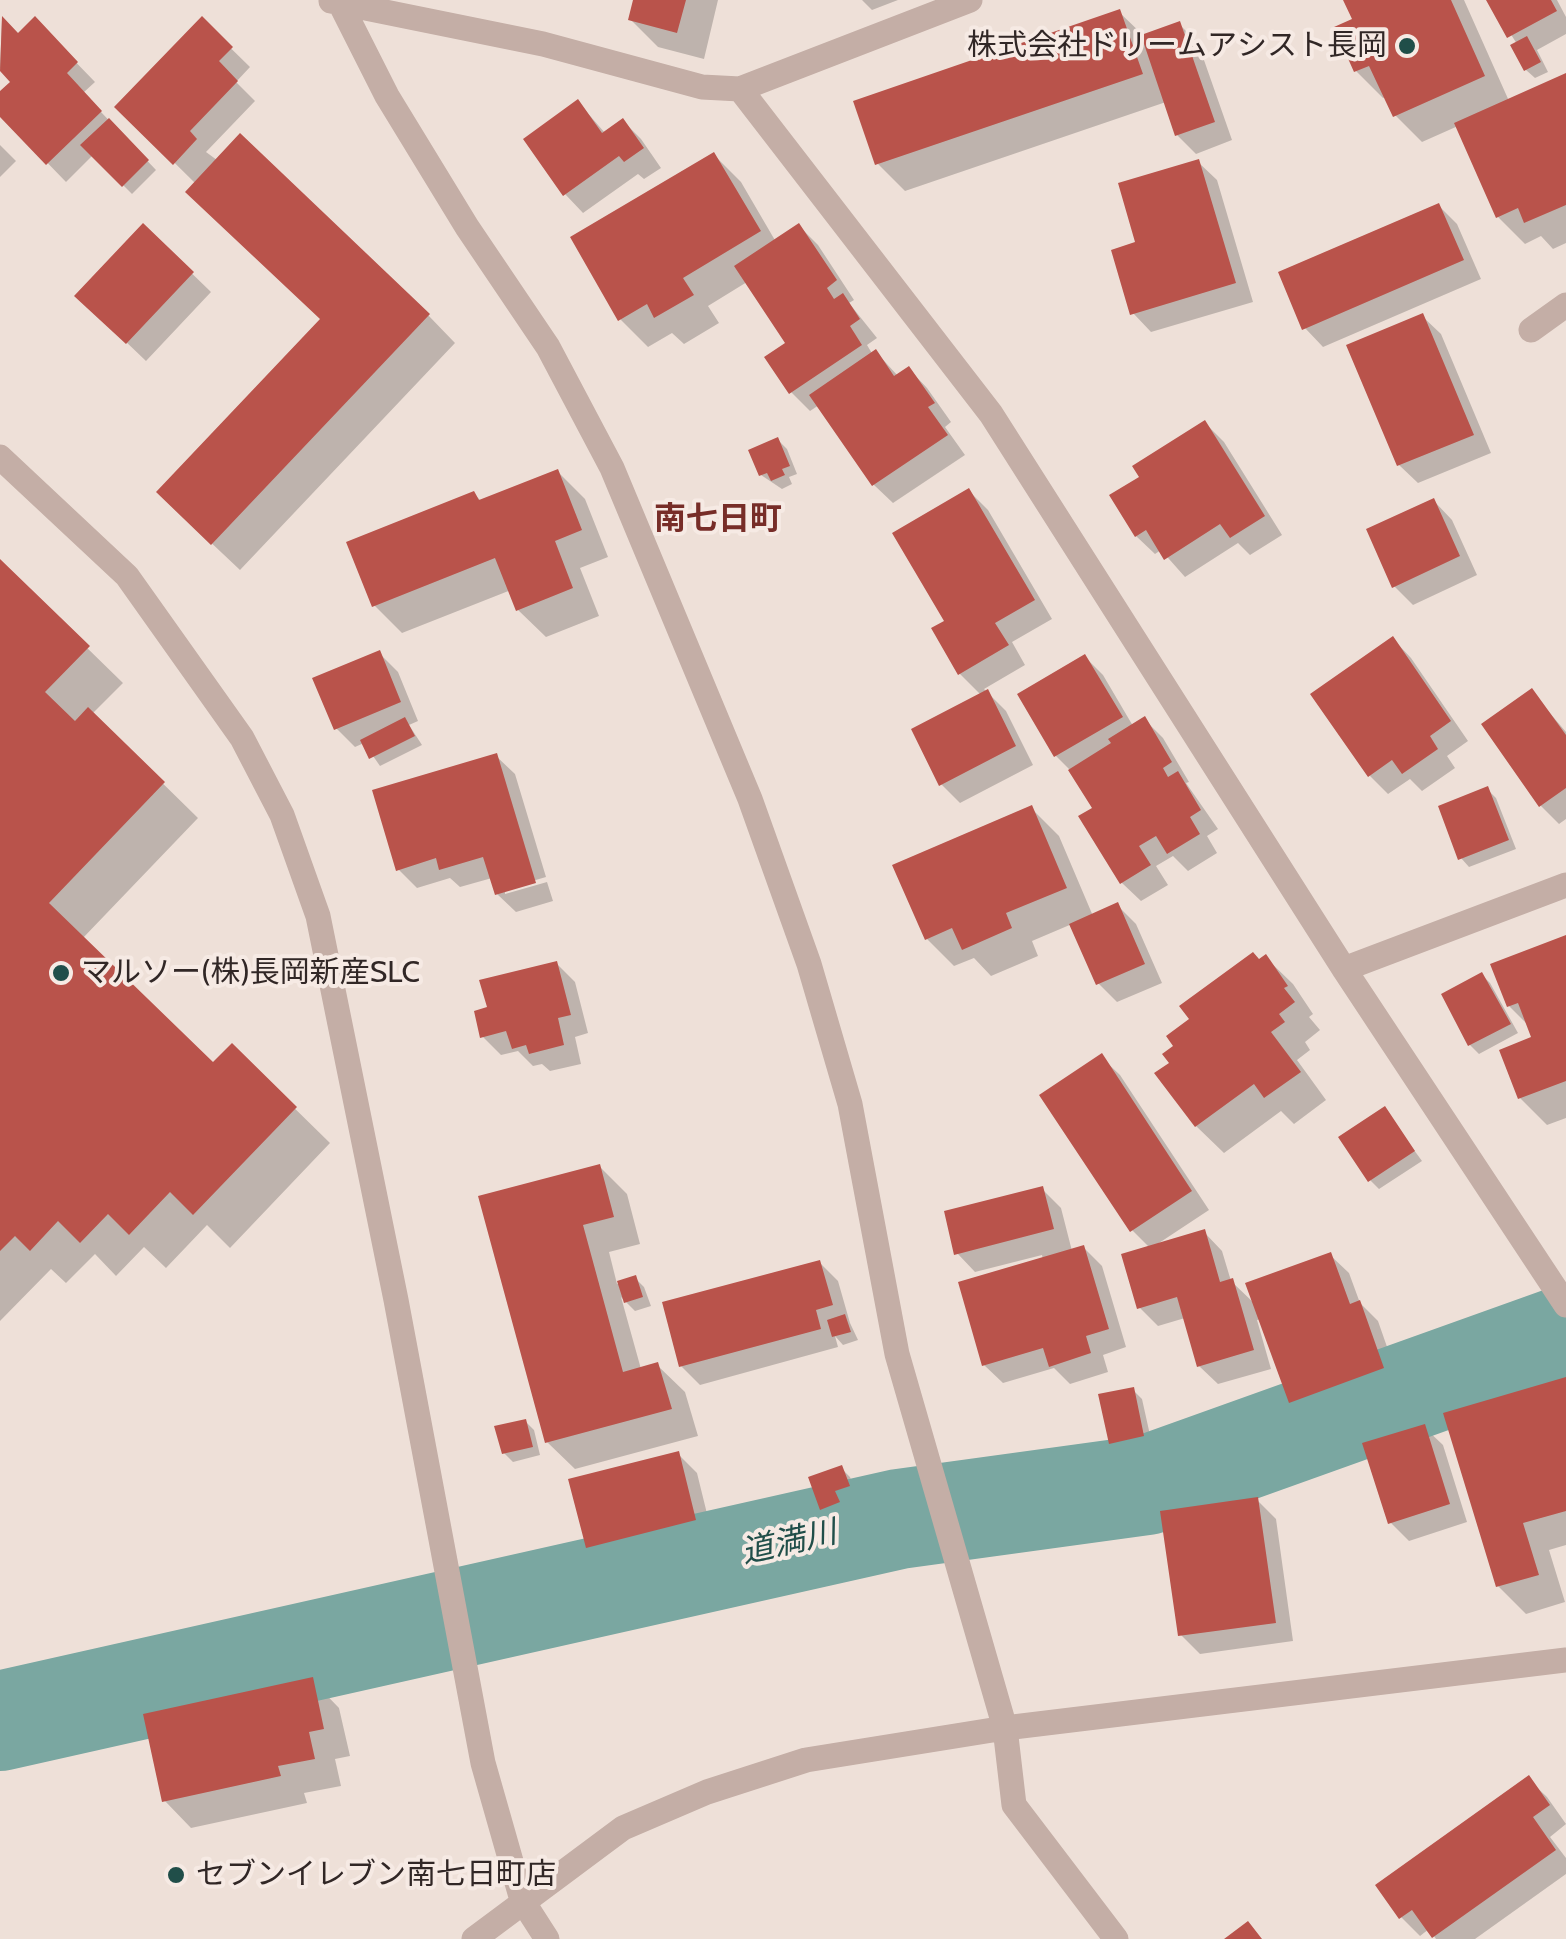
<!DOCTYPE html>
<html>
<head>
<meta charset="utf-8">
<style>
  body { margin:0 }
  canvas { display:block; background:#eee0d8 }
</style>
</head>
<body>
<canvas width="1566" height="1939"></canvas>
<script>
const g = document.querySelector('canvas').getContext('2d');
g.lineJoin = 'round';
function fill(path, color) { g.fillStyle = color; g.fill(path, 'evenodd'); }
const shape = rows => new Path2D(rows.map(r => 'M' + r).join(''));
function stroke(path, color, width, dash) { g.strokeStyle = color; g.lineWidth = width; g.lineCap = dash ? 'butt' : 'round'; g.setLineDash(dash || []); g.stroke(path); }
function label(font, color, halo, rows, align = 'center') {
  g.font = font + ' Cabin,"Noto Sans JP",sans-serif'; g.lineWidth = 8; g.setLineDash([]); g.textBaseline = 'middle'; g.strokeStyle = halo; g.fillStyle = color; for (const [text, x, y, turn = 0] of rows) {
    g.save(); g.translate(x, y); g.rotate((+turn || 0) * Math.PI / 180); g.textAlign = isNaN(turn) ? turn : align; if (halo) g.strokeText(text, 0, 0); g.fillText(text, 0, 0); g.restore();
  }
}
fill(shape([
  [636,0,718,0,704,59,658,47,630,19],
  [862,0,898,0,872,10],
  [1346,0,1464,0,1509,101,1566,76,1566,243,1553,249,1541,236,1525,244,1498,217,1458,126,1422,142,1395,115,1386,97,1383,98,1356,71,1355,20],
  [1489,0,1557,0,1566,17,1566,34,1537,50,1548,72,1535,78,1526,70,1517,44],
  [1119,12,1144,36,1179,24,1198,43,1232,140,1196,154,1177,135,1166,102,905,191,878,164],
  [2,20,18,36,35,20,95,82,83,93,156,170,132,194,93,155,66,182,0,114,0,94,14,82,0,68],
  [202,20,250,67,236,82,255,101,206,152,428,315,455,343,240,570,187,520,323,320,196,184,118,107],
  [578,102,605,133,623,121,641,139,661,168,644,179,638,174,583,213,565,194],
  [0,145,16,161,0,177],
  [714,155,741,182,776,242,799,226,818,245,854,300,849,303,877,338,867,345,873,355,876,352,898,376,909,369,927,388,951,422,945,427,965,455,893,503,874,485,819,405,810,411,791,392,788,344,747,282,708,306,719,323,684,344,672,333,648,347,620,319],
  [1198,162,1217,180,1253,302,1151,332,1133,313,1138,244],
  [1439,206,1457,224,1481,279,1323,347,1305,328],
  [143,226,211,292,146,361,78,296],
  [1422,316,1441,334,1491,453,1418,483,1399,465],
  [1205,423,1224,442,1282,535,1250,555,1238,543,1185,577,1161,550,1155,554,1136,536,1143,478],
  [778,440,787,449,797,474,789,477,792,484,782,489,761,475],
  [558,472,585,499,608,557,580,568,599,616,546,637,518,610,511,590,402,633,375,606,349,543,474,494,482,502],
  [969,491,988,510,1052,619,1012,642,1025,665,984,689,1006,711,1033,765,960,803,941,784,982,696,960,674,947,622],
  [1434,501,1452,520,1477,575,1413,605,1394,586],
  [0,563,123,683,92,714,198,818,82,939,214,1066,232,1047,330,1143,230,1248,207,1225,166,1268,144,1247,116,1276,95,1254,66,1283,51,1269,0,1321],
  [1393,639,1411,658,1468,741,1447,756,1455,768,1422,791,1410,779,1388,794,1370,776],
  [379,653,398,672,418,721,409,725,422,745,380,766,364,743,355,747,336,728],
  [1085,657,1103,675,1133,726,1144,719,1163,738,1189,782,1186,783,1218,829,1207,836,1217,853,1188,871,1173,856,1156,866,1168,885,1141,901,1122,883,1095,809,1073,773,1056,756],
  [1531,691,1566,732,1566,819,1559,824,1541,806],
  [496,756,515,774,546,877,505,889,505,894,547,882,553,901,516,912,497,894,492,878,460,887,450,878,417,888,398,869],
  [1487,789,1496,798,1516,849,1469,867,1461,858],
  [1031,808,1059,836,1093,916,1117,905,1136,924,1162,983,1117,1002,1098,983,1072,924,1032,941,1038,956,991,976,974,958,954,966,927,939],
  [1566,937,1566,1118,1547,1125,1520,1098,1534,1038,1530,1027,1509,1006],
  [1265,957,1293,984,1313,1014,1309,1017,1320,1030,1305,1042,1310,1050,1297,1060,1326,1100,1294,1124,1281,1111,1224,1153,1196,1126,1172,1063],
  [556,963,575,982,588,1033,575,1037,581,1064,550,1071,542,1064,533,1066,518,1051,501,1055,483,1037],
  [1482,975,1490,983,1518,1033,1479,1054,1470,1045,1444,995],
  [1101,1057,1120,1075,1209,1210,1156,1245,1204,1232,1222,1251,1231,1281,1256,1305,1330,1255,1349,1273,1360,1303,1378,1321,1401,1387,1309,1420,1291,1402,1261,1319,1257,1320,1271,1369,1218,1384,1199,1366,1185,1318,1158,1326,1139,1307,1150,1248,1132,1230],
  [1384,1109,1422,1161,1379,1189,1370,1180],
  [600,1167,627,1194,640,1244,609,1252,617,1284,635,1278,644,1287,651,1306,635,1311,621,1297,641,1369,657,1365,685,1392,698,1436,575,1469,547,1442,481,1198],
  [1042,1189,1061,1208,1072,1251,1083,1247,1102,1266,1126,1347,1103,1355,1108,1372,1070,1384,1054,1368,1003,1383,984,1365,1043,1260,1042,1255,975,1272,957,1253],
  [819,1262,838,1281,850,1323,858,1340,843,1345,835,1336,838,1347,700,1385,681,1366],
  [1566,1379,1566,1545,1549,1550,1565,1602,1526,1614,1498,1586],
  [1133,1390,1142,1399,1152,1444,1120,1451,1111,1443],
  [525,1421,534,1430,540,1455,513,1462,504,1453],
  [1424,1427,1443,1445,1467,1522,1409,1541,1390,1522],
  [678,1454,697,1473,713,1538,607,1566,588,1547],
  [841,1468,850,1477,857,1495,842,1500,847,1511,831,1517,822,1508],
  [1257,1500,1276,1519,1293,1641,1200,1654,1181,1635],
  [312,1680,339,1708,350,1756,335,1759,341,1786,304,1793,307,1803,191,1828,164,1800],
  [1528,1779,1547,1797,1566,1824,1550,1837,1566,1858,1566,1874,1475,1939,1436,1939,1429,1929,1420,1936,1401,1917]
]), '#0003');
stroke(shape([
  [0,1721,899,1519,1147,1485,1566,1335]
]), '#7aa7a1', 100);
fill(shape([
  [633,0,686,0,677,33,628,20],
  [1343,0,1451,0,1485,76,1393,117,1369,66,1354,72,1334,27,1352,19],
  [1486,0,1551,0,1557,11,1507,38],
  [1120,9,1143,74,875,165,853,101],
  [2,16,18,33,35,16,78,62,67,73,102,111,46,165,0,117,0,91,10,82,0,71],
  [202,16,233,47,219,61,238,81,190,131,197,139,173,165,114,107],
  [1180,21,1215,122,1175,136,1141,35],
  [1527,36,1541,62,1524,71,1510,45],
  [1566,73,1566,205,1524,223,1518,208,1496,218,1454,123],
  [578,99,602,133,623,118,644,148,624,162,619,156,563,196,523,139],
  [109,118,149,160,122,187,80,145],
  [240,133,430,314,211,545,156,492,320,319,185,192],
  [714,152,761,231,683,278,694,295,654,318,647,304,618,321,570,237],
  [1199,159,1236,283,1130,315,1111,250,1135,242,1118,183],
  [1439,203,1464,260,1302,330,1278,272],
  [143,223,194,272,126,344,74,296],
  [799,223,837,280,827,288,834,299,843,293,860,319,850,326,862,345,789,394,764,357,785,343,734,266],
  [1423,313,1474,435,1397,466,1346,345],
  [876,349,894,376,909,366,935,403,928,407,948,435,872,486,809,395],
  [1205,420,1265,516,1230,538,1220,524,1164,560,1146,530,1135,537,1109,495,1139,477,1132,466],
  [778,437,790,466,782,469,785,475,771,481,767,473,759,476,748,450],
  [558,469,582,530,555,541,573,588,516,611,495,558,372,607,346,542,474,491,479,500],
  [969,488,1035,600,995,623,1009,645,958,675,931,628,944,621,892,533],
  [1434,498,1460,556,1392,588,1366,529],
  [0,559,90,646,45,692,75,721,88,707,165,782,49,903,213,1062,232,1043,297,1107,193,1215,170,1192,129,1235,108,1214,80,1243,58,1221,30,1251,15,1236,0,1251],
  [1393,636,1451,721,1430,736,1438,749,1402,774,1392,760,1368,777,1310,694],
  [380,650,401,702,334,730,312,678],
  [1085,654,1123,717,1054,757,1017,694],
  [1532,688,1566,735,1566,788,1539,807,1481,724],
  [988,689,1016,746,939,786,911,729],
  [1145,716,1172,762,1163,768,1168,777,1178,771,1201,810,1190,817,1200,834,1167,854,1156,836,1139,846,1151,865,1120,884,1078,816,1092,808,1068,770,1111,743,1108,739],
  [405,717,415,736,369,759,360,740],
  [497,753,536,883,495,895,483,857,439,870,436,858,396,871,372,790],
  [1488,786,1509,840,1458,860,1438,806],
  [1032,805,1067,888,1006,913,1012,928,962,950,952,928,925,940,892,865],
  [1118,902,1145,964,1096,985,1069,924],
  [1566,935,1566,1081,1518,1099,1499,1050,1531,1037,1518,1003,1507,1007,1490,964],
  [1253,952,1259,959,1266,954,1288,986,1284,988,1295,1002,1279,1014,1285,1022,1271,1032,1301,1072,1264,1098,1254,1084,1195,1127,1154,1073,1169,1063,1162,1054,1173,1046,1166,1036,1189,1019,1179,1006],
  [557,961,571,1015,558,1018,564,1045,529,1054,526,1045,512,1049,506,1031,480,1038,474,1011,487,1007,479,980],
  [1482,972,1511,1024,1468,1046,1441,994],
  [1102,1053,1192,1191,1130,1232,1039,1095],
  [1385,1106,1415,1151,1368,1182,1338,1137],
  [600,1164,614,1217,583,1225,623,1372,658,1362,672,1409,545,1443,478,1196],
  [1043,1186,1054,1229,954,1255,944,1211],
  [1205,1229,1220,1282,1233,1278,1254,1350,1197,1367,1177,1297,1137,1309,1121,1254],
  [1084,1245,1109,1329,1086,1336,1091,1353,1049,1367,1043,1348,982,1366,958,1282],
  [1331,1252,1350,1304,1360,1300,1384,1368,1289,1403,1245,1283],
  [820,1260,833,1305,816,1310,821,1329,679,1367,662,1302],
  [636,1275,643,1297,624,1303,617,1281],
  [845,1314,851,1332,832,1337,827,1320],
  [1566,1377,1566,1511,1523,1523,1539,1575,1496,1587,1443,1413],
  [1134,1387,1144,1436,1109,1444,1098,1394],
  [526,1419,533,1447,502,1454,494,1426],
  [1425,1424,1450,1504,1388,1524,1362,1443],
  [679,1451,696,1520,586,1548,568,1479],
  [842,1465,850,1486,835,1491,840,1502,820,1510,808,1477],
  [1258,1497,1276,1623,1178,1636,1160,1511],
  [313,1677,324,1729,309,1732,315,1759,278,1766,281,1776,162,1802,143,1714],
  [1529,1775,1550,1805,1533,1817,1556,1850,1432,1938,1412,1910,1399,1919,1375,1885],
  [1248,1921,1262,1939,1224,1939]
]), '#b9534b');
stroke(shape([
  [331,1,543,44,702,87,740,89,970,0],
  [340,3,387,96,467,227,548,347,612,468,750,799,809,964,850,1104,897,1354,1005,1728,1014,1805,1116,1939],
  [740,89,991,414,1344,969,1566,1305],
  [1531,330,1566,305],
  [0,457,127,576,242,738,282,815,318,916,396,1300,483,1763,522,1900,547,1939],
  [1344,969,1566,885],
  [474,1939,623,1828,707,1792,806,1760,1005,1728,1566,1660]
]), '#c4aea6', 25);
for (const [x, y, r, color] of [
  [1407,46,10,"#204e49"],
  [61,973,10,"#204e49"],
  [176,1875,10,"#204e49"]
]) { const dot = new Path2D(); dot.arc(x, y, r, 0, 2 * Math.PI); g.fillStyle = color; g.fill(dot); stroke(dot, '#f6eae4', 4); }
label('30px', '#312726', '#f6eae4', [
  ["株式会社ドリームアシスト長岡",1387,46,"right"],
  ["マルソー(株)長岡新産SLC",81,973],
  ["セブンイレブン南七日町店",196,1875]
], 'left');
label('bold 32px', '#772d28', '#f6eae4', [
  ["南七日町",718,520]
]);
label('italic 32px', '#204e49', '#f6eae4', [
  ["道満川",789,1543,-13]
]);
</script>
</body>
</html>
